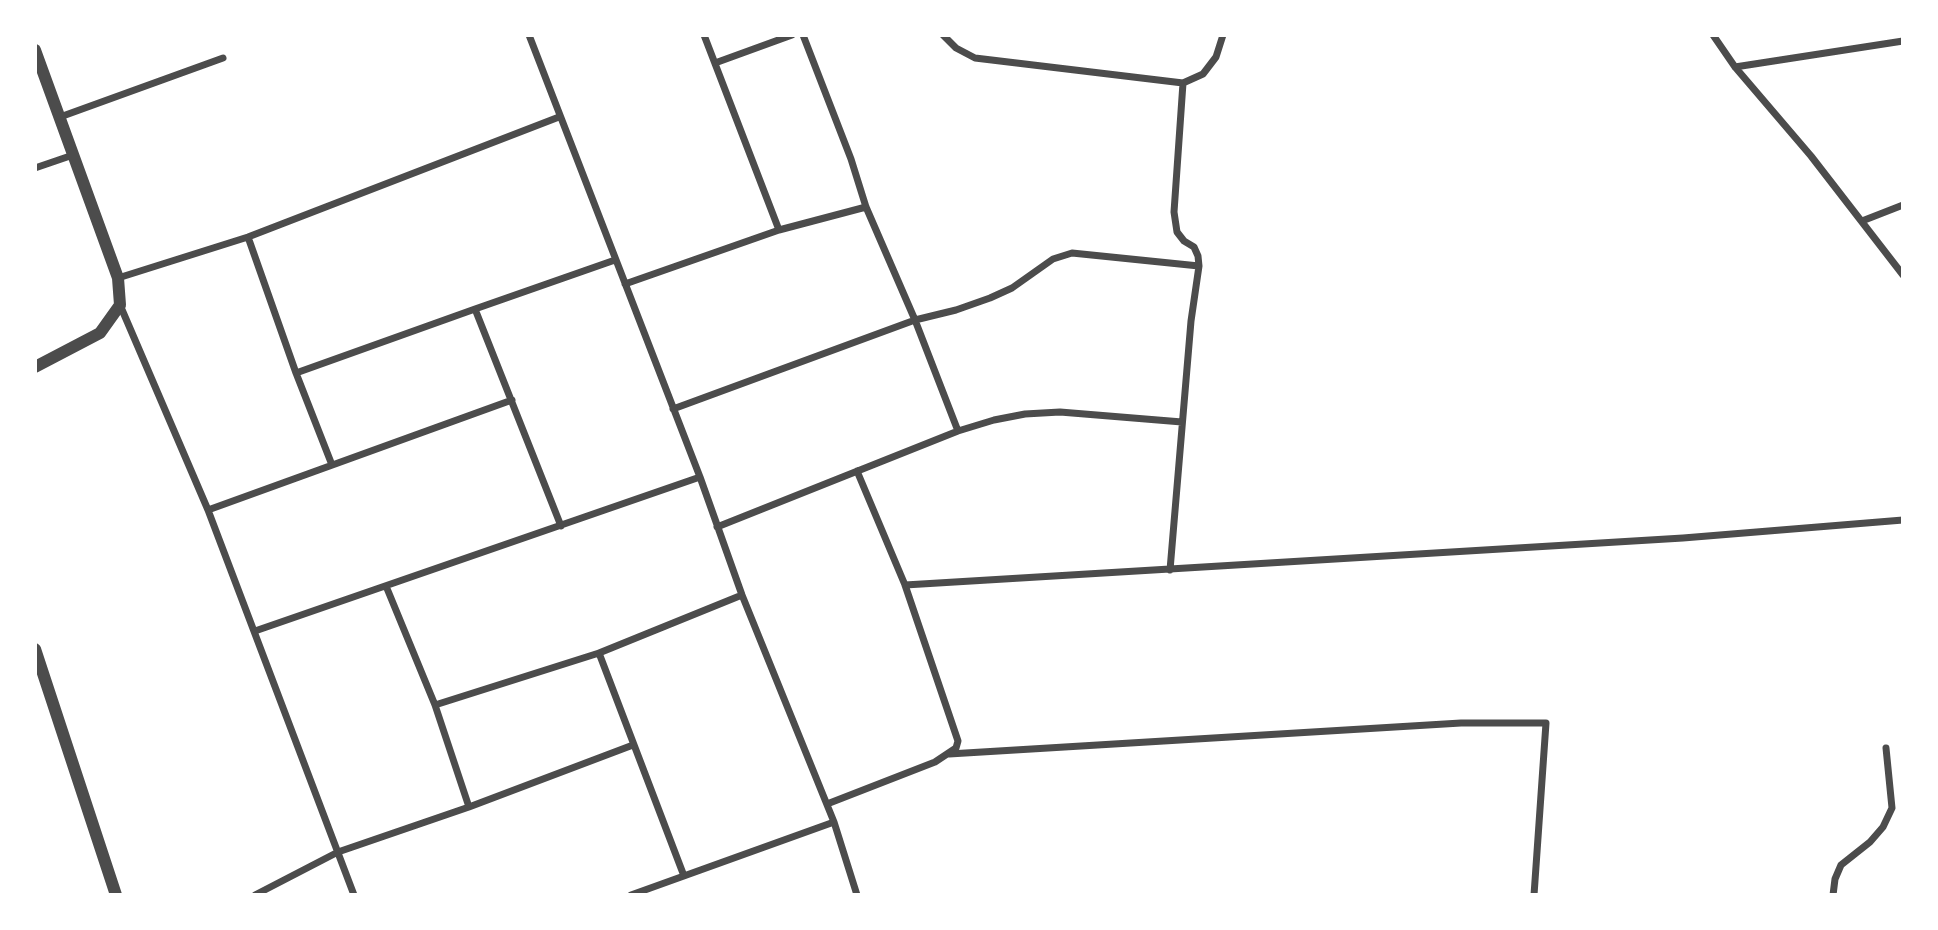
<!DOCTYPE html>
<html>
<head>
<meta charset="utf-8">
<style>
  body { margin:0 }
  #map { position:relative; width:1938px; height:930px; overflow:hidden; background:#fff; font-family:"Nunito Sans",sans-serif }
  canvas { display:block }
  .frame { position:absolute; inset:0; border:37px solid #fff; pointer-events:none }
</style>
</head>
<body>
<div id="map">
<canvas width="1938" height="930"></canvas>
<div class="frame"></div>
</div>
<script>
const g = document.querySelector('canvas').getContext('2d');
g.lineJoin = 'round';
const shape = rows => new Path2D(rows.map(r => 'M' + r).join(''));
function stroke(path, color, width, dash) { g.strokeStyle = color; g.lineWidth = width; g.lineCap = dash ? 'butt' : 'round'; g.setLineDash(dash || []); g.stroke(path); }
stroke(shape([
  [529,35,700,477,742,595,834,822,631,895],
  [704,35,779,230],
  [803,35,851,159,866,207,915,320,958,431],
  [943,35,956,48,975,58,1183,83,1203,74,1216,57,1223,35],
  [1713,35,1735,67,1811,156,1903,275],
  [715,63,792,35],
  [1735,67,1903,41],
  [60,117,223,58],
  [35,168,73,155],
  [1862,221,1903,205],
  [248,237,296,373,475,309,561,526],
  [118,278,248,237,559,117],
  [625,284,779,230,866,207],
  [120,305,208,510,354,895],
  [475,309,615,260],
  [296,373,332,465],
  [673,409,915,320,956,310,990,298,1012,288,1053,259,1072,253,1199,266],
  [208,510,512,400],
  [717,527,958,431,994,420,1025,414,1060,412,1182,422],
  [1170,570,1191,321,1199,266,1198,256,1194,247,1184,241,1177,232,1174,212,1183,83],
  [905,585,1683,538,1903,520],
  [386,586,435,705,469,807],
  [255,631,700,477],
  [435,705,599,653],
  [949,754,1461,723,1546,723,1534,895],
  [827,804,935,762,956,748,958,741,905,585,857,471],
  [834,822,857,895],
  [684,876,599,653,742,595],
  [255,895,338,852,469,807,633,745],
  [1833,895,1835,879,1841,865,1870,842,1883,827,1892,808,1886,748]
]), '#4c4c4c', 7);
stroke(shape([
  [35,50,118,278,120,305,100,333,35,367],
  [35,649,116,895]
]), '#4c4c4c', 12);
</script>
</body>
</html>
